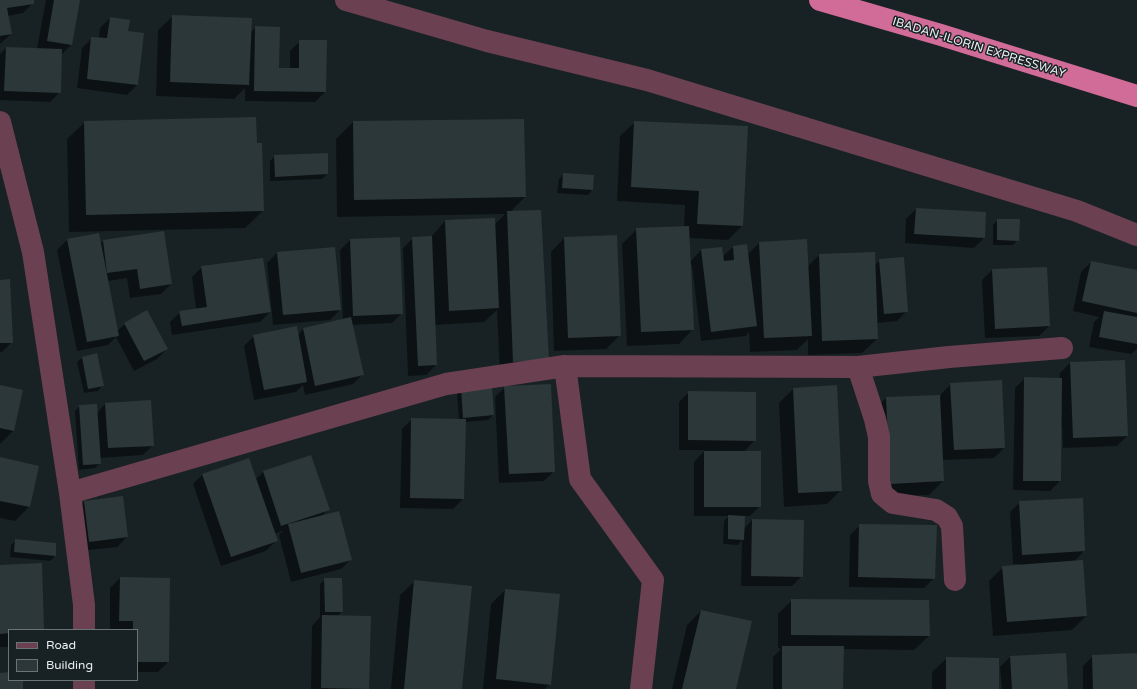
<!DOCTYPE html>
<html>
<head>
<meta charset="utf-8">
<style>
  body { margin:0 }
  #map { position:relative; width:1137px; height:689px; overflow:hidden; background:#182224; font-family:"Varela Round",sans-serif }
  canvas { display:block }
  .legend { position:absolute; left:8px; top:629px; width:130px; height:52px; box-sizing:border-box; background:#182224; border:1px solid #6b7375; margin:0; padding:5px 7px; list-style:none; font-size:12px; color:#e7edef }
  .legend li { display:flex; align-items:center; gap:8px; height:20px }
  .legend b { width:20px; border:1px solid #6b7375 }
</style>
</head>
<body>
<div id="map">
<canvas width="1137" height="689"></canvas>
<ul class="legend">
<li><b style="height:5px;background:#6b4151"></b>Road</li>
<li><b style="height:11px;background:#2c373a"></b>Building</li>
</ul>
</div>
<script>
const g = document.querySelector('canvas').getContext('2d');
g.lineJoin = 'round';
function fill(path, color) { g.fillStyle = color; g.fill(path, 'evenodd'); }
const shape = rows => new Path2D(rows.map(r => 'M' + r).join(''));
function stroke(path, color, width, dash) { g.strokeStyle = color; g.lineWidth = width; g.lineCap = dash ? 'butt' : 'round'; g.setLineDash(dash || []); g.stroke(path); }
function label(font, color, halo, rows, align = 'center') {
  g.font = font + ' "Varela Round",sans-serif'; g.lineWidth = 3; g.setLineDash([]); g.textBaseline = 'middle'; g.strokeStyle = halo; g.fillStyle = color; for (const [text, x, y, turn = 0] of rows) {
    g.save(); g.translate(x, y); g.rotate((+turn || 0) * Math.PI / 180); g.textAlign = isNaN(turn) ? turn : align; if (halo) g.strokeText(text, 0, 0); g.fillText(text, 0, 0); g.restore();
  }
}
fill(shape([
  [0,0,33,0,33,3,23,13,8,16,11,34,0,44],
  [46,0,79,0,71,45,61,55,60,92,50,102,0,100,0,54,6,48,37,49],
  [173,16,250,33,256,27,278,69,290,69,290,51,300,41,325,92,315,102,245,101,245,88,234,99,156,96,158,30],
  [110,18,127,32,137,85,127,95,77,88,82,48,92,38,99,39,100,28],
  [85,122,256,144,263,211,245,228,69,232,67,139],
  [353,122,525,197,510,212,548,360,500,375,497,310,484,322,435,325,436,365,426,375,408,376,403,248,413,238,431,237,445,221,494,225,505,214,337,217,336,139],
  [635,122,742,226,728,240,689,238,690,262,701,250,721,248,722,257,733,247,747,255,759,243,807,267,819,255,874,266,880,260,907,311,897,321,876,323,877,339,862,353,808,355,808,339,797,350,750,352,749,332,746,336,701,341,692,265,690,265,693,329,679,344,627,346,622,244,637,229,684,227,685,205,617,201,620,136],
  [275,156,327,174,322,179,270,181,270,161],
  [564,174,592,190,588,195,557,193,559,179],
  [916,209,984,238,974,248,905,243,906,219],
  [998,220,1018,240,1013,245,993,245,993,225],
  [163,232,171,284,161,294,130,298,127,278,108,281,117,331,125,324,167,349,157,359,134,371,116,337,108,345,77,351,57,250,67,240,100,244,103,241],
  [565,237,620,335,606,349,554,351,551,252],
  [350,240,402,313,392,323,352,325,363,374,353,384,305,395,303,385,296,392,254,400,244,346,254,336,298,335,303,329,343,320,340,250],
  [277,253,340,310,330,320,273,325,267,263],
  [1091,262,1137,271,1137,349,1131,354,1089,347,1094,322,1099,317,1073,311,1081,272],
  [202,267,270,312,260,322,172,335,170,322,180,312,196,309,192,277],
  [992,270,1049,326,1039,336,985,338,982,280],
  [0,281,12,342,2,352,0,352],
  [96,354,102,386,98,391,84,393,77,362,82,358],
  [1070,363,1127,436,1117,446,1063,448,1062,427,1061,427,1060,481,1050,491,1013,490,1015,388,1025,378,1060,379,1060,373],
  [951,384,1004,448,994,458,942,460,943,481,929,495,876,497,872,412,886,398,941,396,941,394],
  [0,386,13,431,0,444],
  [505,387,554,471,544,481,499,483,495,397],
  [462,389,493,415,488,420,465,422,463,499,453,509,400,508,402,429,412,419,459,420,457,394],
  [793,389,841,490,827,504,784,507,779,403],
  [689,392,755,440,744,452,760,506,750,516,744,516,744,529,752,520,802,576,792,586,741,586,742,540,738,545,723,544,724,521,729,516,694,516,694,462,705,450,679,450,679,402],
  [105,404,153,445,143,455,99,458,100,463,95,468,79,470,75,411,80,406,96,414],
  [310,456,328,509,321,517,351,559,341,569,291,582,279,535,283,531,274,534,276,541,266,551,221,566,193,484,203,474,255,480,263,472],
  [0,458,38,467,29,507,15,521,0,518],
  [1082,499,1084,551,1074,562,1086,616,1072,630,993,636,989,581,1003,567,1020,566,1019,564,1013,564,1010,512,1020,502],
  [84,502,127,537,117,547,79,551,74,512],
  [860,525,934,578,924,588,849,587,850,535],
  [16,540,55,544,55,556,50,561,10,557,11,545],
  [0,566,43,630,9,630,9,647,0,647],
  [120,578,168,662,158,672,137,672,137,630,110,630,110,588],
  [325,579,342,611,338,616,368,689,311,689,312,626,320,617,320,584],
  [415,581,461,689,391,689,400,595],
  [505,590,550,684,545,689,483,689,491,604],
  [792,600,929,636,914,650,843,649,842,689,773,689,773,657,781,649,778,648,778,614],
  [701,611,735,689,672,689,687,625],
  [1137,654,1137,689,1083,689,1083,666,1093,656],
  [1010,657,1067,689,1002,689,1000,667],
  [947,658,998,689,932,689,932,672]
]), '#0007');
fill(shape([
  [0,0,34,0,34,4,7,8,12,34,0,36],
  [54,0,80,0,72,45,47,41],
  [172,15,252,18,249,85,170,82],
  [110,17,130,20,128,31,144,33,138,85,87,79,91,37,107,38],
  [255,26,280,27,279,68,299,68,299,40,327,40,326,92,254,91],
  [6,47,62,49,61,93,4,91],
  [256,117,257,143,262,143,264,211,86,215,84,121],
  [524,119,526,197,354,200,353,121],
  [634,121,748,126,743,226,697,224,699,191,631,187],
  [328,153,328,174,275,177,274,155],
  [563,173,594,175,593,190,562,188],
  [916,208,986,212,985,238,914,234],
  [541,210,549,360,513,362,507,211],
  [495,218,499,308,449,311,445,220],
  [997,219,1020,219,1019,241,997,240],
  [689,226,694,330,641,332,636,228],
  [164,231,172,284,140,289,137,269,107,273,103,240],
  [99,233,119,336,87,342,67,239],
  [617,235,621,336,568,338,564,237],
  [432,236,437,365,418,366,412,237],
  [400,237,403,314,353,316,350,239],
  [807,239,812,336,764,338,759,242],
  [747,244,757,326,711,332,701,249,722,247,724,261,734,260,733,246],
  [335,247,341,310,283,315,277,252],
  [875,252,878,339,822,341,819,254],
  [904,257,908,312,884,314,879,259],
  [263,258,271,312,182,326,179,311,207,307,201,266],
  [1091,261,1137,270,1137,313,1082,301],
  [1047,267,1050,326,995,329,992,269],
  [10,279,13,343,0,343,0,280],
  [147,310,168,349,144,361,124,323],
  [1104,311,1137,317,1137,344,1099,337],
  [351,317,364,375,315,386,303,328],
  [297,326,307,382,264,390,253,335],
  [97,353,104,386,88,389,82,357],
  [1125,360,1128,436,1073,438,1070,362],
  [1024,377,1062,378,1061,481,1023,481],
  [1002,380,1005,448,954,450,950,383],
  [551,384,555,472,509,474,504,386],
  [0,385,23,390,14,431,0,428],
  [837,385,842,491,798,493,793,388],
  [492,386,494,415,463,418,461,388],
  [688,391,756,392,756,441,688,440],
  [940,395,944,481,890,484,886,397],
  [151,400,154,446,108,448,105,403],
  [97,404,101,464,83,465,79,405],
  [411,418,466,419,464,499,410,498],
  [704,451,761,451,761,507,704,507],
  [311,455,330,510,281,526,263,471],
  [0,457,39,466,30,507,0,501],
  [249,458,278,541,231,557,202,474],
  [123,496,128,537,89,542,84,501],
  [1083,498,1085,551,1022,555,1019,501],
  [339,511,352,560,301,573,288,524],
  [728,515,745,516,744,540,728,539],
  [752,519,804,520,803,577,751,576],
  [859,524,937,525,935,579,858,577],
  [15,539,56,543,56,556,14,552],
  [1083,560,1087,616,1007,622,1002,566],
  [42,563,44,630,9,630,9,633,0,634,0,565],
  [120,577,170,578,169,662,137,662,137,630,133,630,133,621,119,621],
  [324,578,342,578,343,612,325,612],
  [414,580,472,586,462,689,404,689],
  [505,589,560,594,551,685,496,679],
  [791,599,929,600,930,636,791,635],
  [701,610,752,621,736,689,682,689],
  [322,615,371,616,369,689,321,688],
  [782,646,844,646,843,689,782,689],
  [1066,653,1068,689,1012,689,1010,656],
  [1137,653,1137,689,1093,689,1092,655],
  [946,657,999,658,999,689,946,689],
  [9,672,9,680,23,680,23,689,0,689,0,673]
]), '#2c373a');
stroke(shape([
  [346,0,487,41,647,80,1077,211,1137,235],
  [0,122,33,252,70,493,84,605,84,630],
  [565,366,580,479,653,580,641,689],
  [858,367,875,419,879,437,879,481,882,494,893,503,936,510,947,517,952,526,955,580],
  [70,493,446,384,565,366,858,367,949,357,1062,348],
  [84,680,84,689]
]), '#6b4151', 22);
stroke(shape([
  [820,0,941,35,1137,96]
]), '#d16b97', 22);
label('12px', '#e7edef', '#182224', [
  ["IBADAN-ILORIN EXPRESSWAY",979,48,17]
]);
</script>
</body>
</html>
